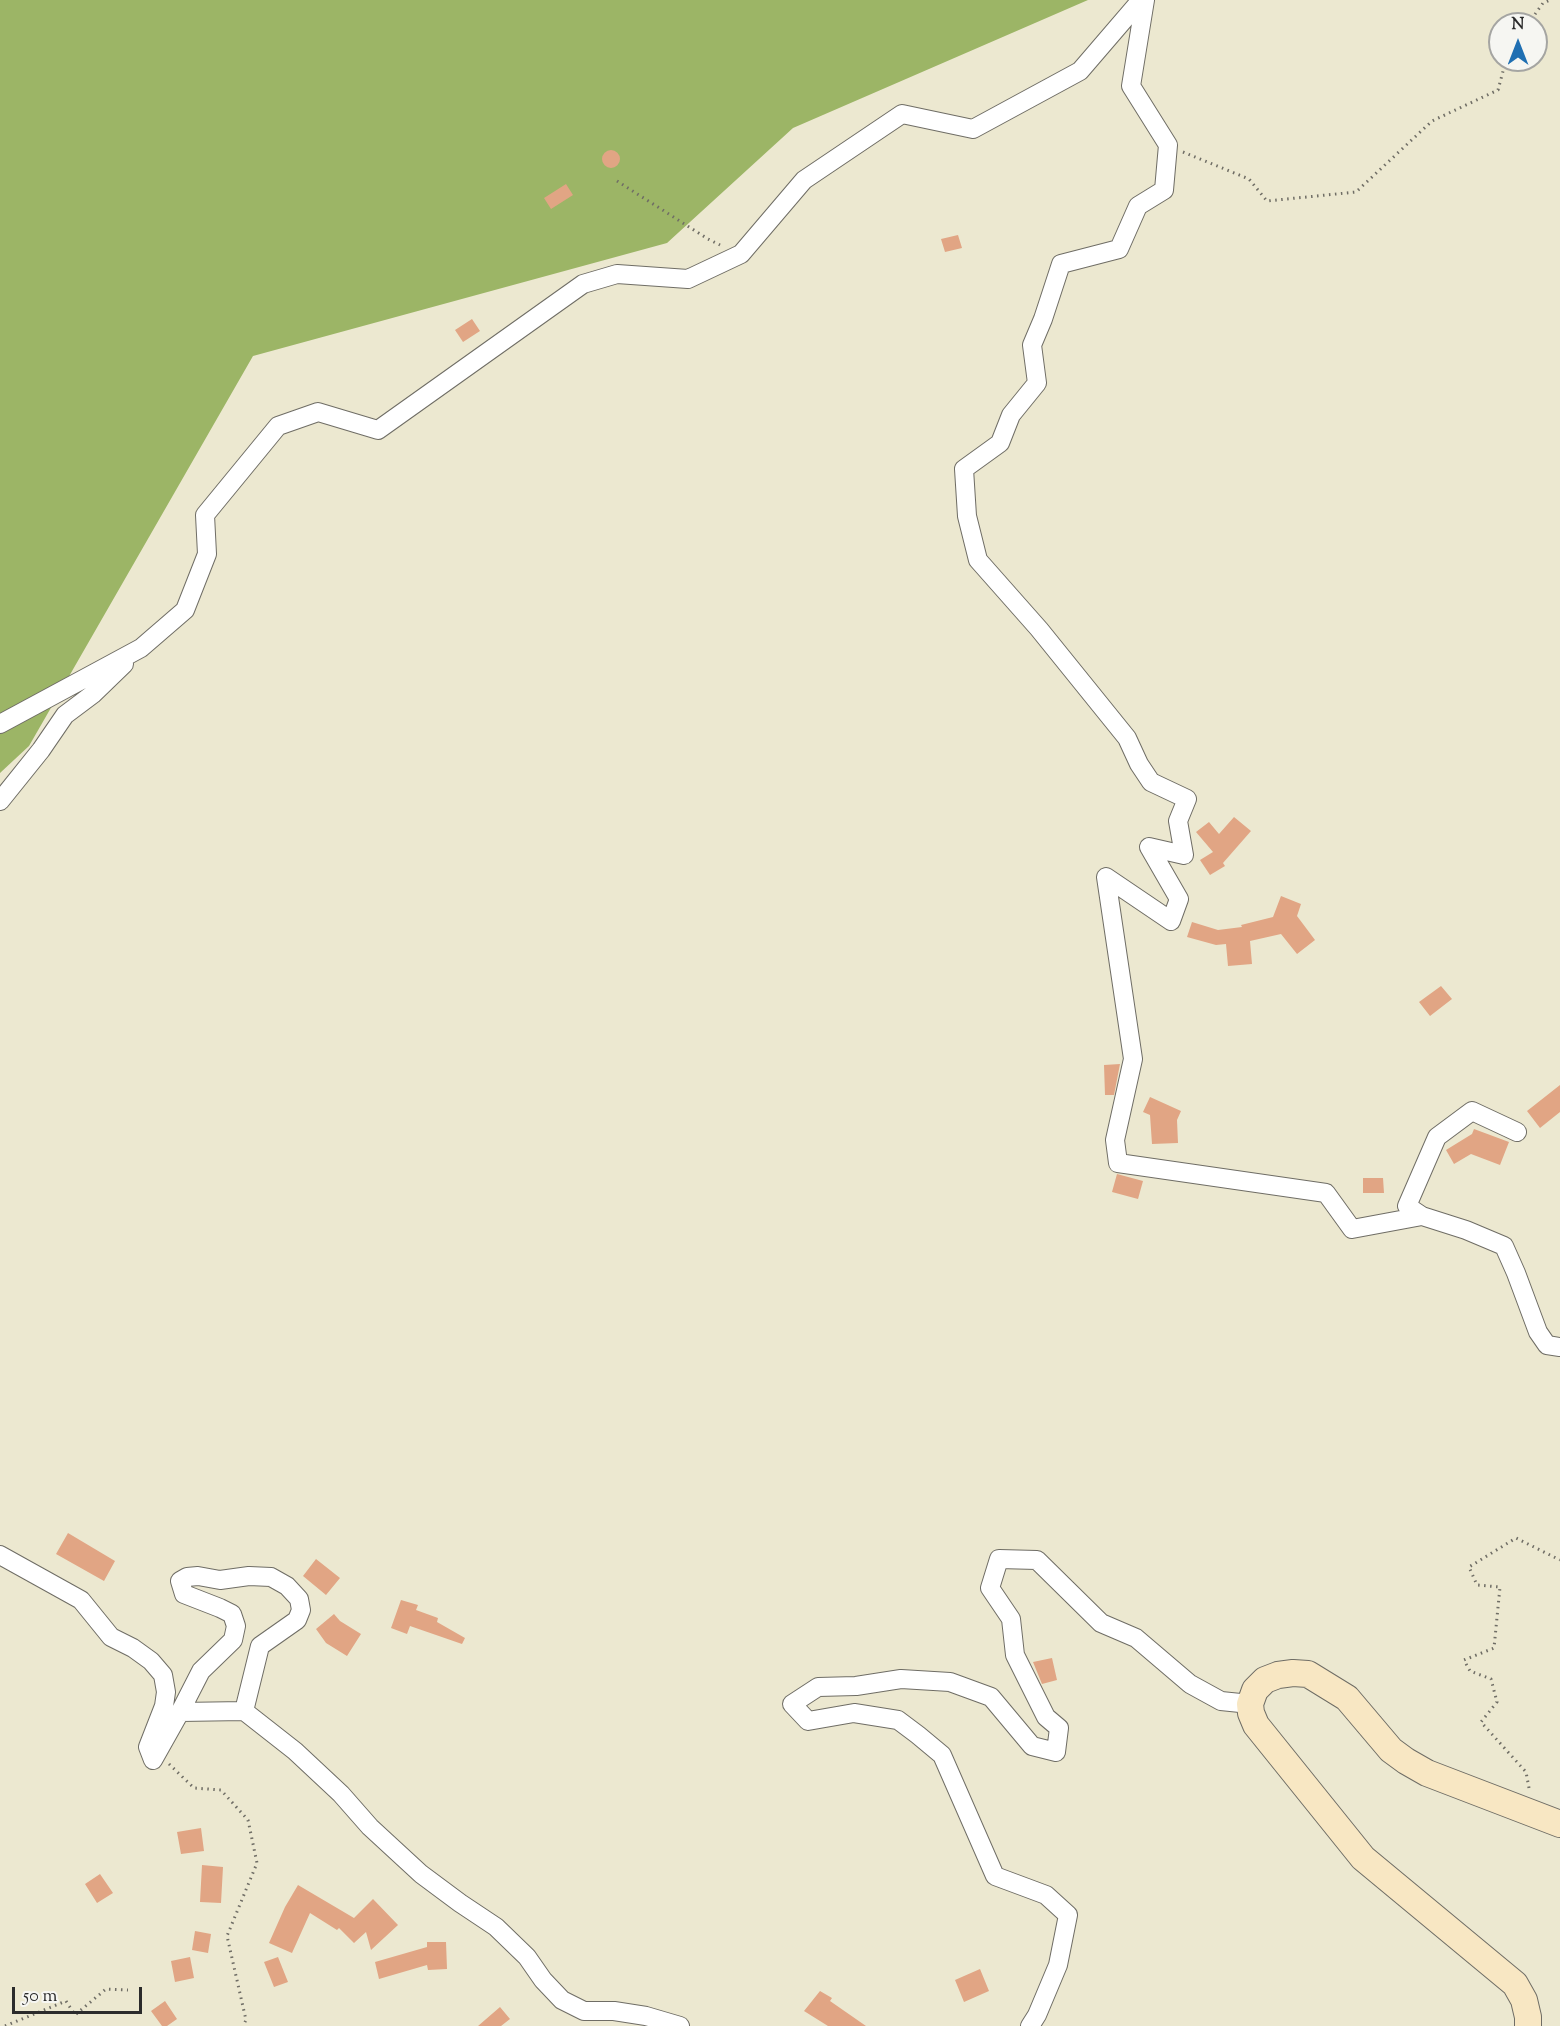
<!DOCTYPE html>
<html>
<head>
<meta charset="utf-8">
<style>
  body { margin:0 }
  #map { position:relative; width:1560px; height:2026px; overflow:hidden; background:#ece8d0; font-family:"Sorts Mill Goudy",serif }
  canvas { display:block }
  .north { position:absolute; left:1488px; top:12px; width:60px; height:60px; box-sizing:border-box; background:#f6f6f2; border:2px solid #a5a5a2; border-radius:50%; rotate:0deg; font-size:16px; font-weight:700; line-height:24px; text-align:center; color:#2b2b2b }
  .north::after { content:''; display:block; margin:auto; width:21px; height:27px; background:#1f6fb2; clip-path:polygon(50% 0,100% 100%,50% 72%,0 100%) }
  .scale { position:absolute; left:12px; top:1987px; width:130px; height:27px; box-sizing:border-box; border:3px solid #2b2b2b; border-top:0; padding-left:8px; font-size:18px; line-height:21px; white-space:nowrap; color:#2b2b2b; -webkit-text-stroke:4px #f6f6f2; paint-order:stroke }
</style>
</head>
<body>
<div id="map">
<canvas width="1560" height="2026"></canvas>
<div class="north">N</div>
<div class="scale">50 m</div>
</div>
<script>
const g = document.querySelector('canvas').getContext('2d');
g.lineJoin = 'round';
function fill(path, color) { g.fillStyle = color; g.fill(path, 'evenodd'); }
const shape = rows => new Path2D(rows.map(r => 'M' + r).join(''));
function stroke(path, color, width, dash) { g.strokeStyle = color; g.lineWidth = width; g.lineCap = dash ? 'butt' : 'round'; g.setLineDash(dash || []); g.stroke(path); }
fill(shape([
  [0,0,1088,0,793,128,667,243,253,356,29,746,0,773]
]), '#9cb566');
fill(shape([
  '602 159a9 9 0 1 1 18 0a9 9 0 1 1-18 0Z',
  [566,184,573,195,551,209,544,198],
  [958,235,962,248,945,252,941,239],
  [472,319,480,331,463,342,455,330],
  [1234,817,1251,831,1223,863,1225,866,1210,875,1200,860,1213,852,1196,832,1209,822,1219,834],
  [1281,896,1301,904,1297,916,1315,940,1297,954,1281,934,1250,941,1252,964,1228,966,1226,944,1216,945,1187,937,1192,922,1218,930,1242,927,1241,925,1273,917],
  [1441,986,1452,999,1430,1016,1419,1002],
  [1120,1064,1114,1095,1105,1095,1104,1065],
  [1560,1085,1560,1112,1540,1128,1527,1111],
  [1150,1097,1181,1111,1177,1120,1178,1143,1152,1144,1150,1115,1143,1112],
  [1474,1129,1509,1142,1500,1165,1471,1154,1454,1164,1446,1150,1472,1134],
  [1117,1174,1143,1181,1138,1199,1112,1192],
  [1363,1178,1383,1178,1384,1193,1363,1193],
  [68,1533,115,1561,104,1581,56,1554],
  [316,1559,340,1578,326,1595,303,1576],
  [401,1600,418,1605,416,1610,438,1618,437,1622,465,1638,462,1644,410,1626,407,1634,391,1628],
  [334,1614,340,1621,361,1634,347,1656,326,1643,316,1629],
  [1052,1658,1057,1680,1042,1684,1033,1662],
  [201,1828,204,1851,181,1854,177,1832],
  [202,1865,223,1867,221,1903,200,1902],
  [100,1874,113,1893,97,1903,85,1884],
  [298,1885,354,1918,373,1899,398,1925,371,1950,366,1932,354,1943,339,1928,337,1930,310,1913,292,1953,269,1943,285,1907],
  [195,1931,211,1934,208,1953,192,1950],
  [427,1942,446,1942,447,1969,428,1970,427,1965,379,1979,375,1962,427,1947],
  [190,1957,194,1978,175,1982,171,1961],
  [278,1957,288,1982,274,1987,264,1962],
  [980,1969,989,1991,964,2002,955,1980],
  [820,1991,832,1998,830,2001,866,2026,828,2026,804,2011],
  [165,2001,177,2019,167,2026,162,2026,151,2011],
  [500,2007,510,2019,501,2026,478,2026]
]), '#e1a584');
const street = shape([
  [1145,0,1131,86,1168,145,1164,190,1138,206,1119,249,1061,264,1043,319,1032,345,1037,383,1011,415,1000,443,964,469,967,516,978,560,1039,629,1127,738,1139,764,1151,782,1187,799,1178,821,1184,855,1149,847,1179,899,1171,921,1106,877,1133,1059,1115,1140,1118,1163,1326,1193,1352,1229,1422,1216,1407,1206,1437,1137,1472,1111,1517,1132],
  [0,724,141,648,185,610,207,554,205,515,278,426,318,412,378,430,583,284,617,274,688,279,741,254,804,180,902,114,973,129,1080,71,1141,0],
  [0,801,41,750,65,715,93,694,124,664],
  [1422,1216,1466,1230,1504,1246,1516,1273,1538,1332,1547,1345,1560,1347],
  [0,1555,81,1600,111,1637,133,1648,151,1661,163,1675,166,1692,164,1706,148,1747,153,1760,180,1712,244,1711,295,1751,341,1794,370,1827,421,1874,460,1903,496,1927,527,1957,543,1980,562,2000,584,2011,614,2011,646,2016,680,2026],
  [180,1712,201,1671,233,1640,236,1626,232,1614,220,1608,184,1594,180,1581,187,1577,198,1576,220,1580,249,1576,271,1577,287,1586,299,1599,301,1610,297,1620,260,1646,244,1711],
  [1030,2026,1037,2015,1058,1965,1068,1915,1046,1895,995,1876,942,1755,918,1735,898,1720,854,1713,808,1721,792,1704,818,1687,856,1686,901,1679,950,1682,991,1697,1032,1746,1056,1752,1059,1728,1046,1717,1015,1655,1011,1619,990,1588,999,1559,1037,1560,1101,1623,1136,1638,1190,1684,1221,1701,1250,1704]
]);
const secondary = shape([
  [1528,2026,1528,2017,1524,2000,1515,1984,1363,1858,1256,1725,1251,1713,1250,1704,1255,1690,1265,1680,1278,1675,1293,1673,1308,1674,1347,1698,1391,1750,1406,1761,1427,1773,1560,1824]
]);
stroke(street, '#6f6d65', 20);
stroke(secondary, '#6f6d65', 28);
stroke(shape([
  [1528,24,1543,3,1550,0],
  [1183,152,1249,179,1267,201,1356,192,1432,121,1498,90,1506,60],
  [617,181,708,239,720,245],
  [169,1764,194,1788,221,1790,248,1820,257,1863,227,1936,246,2020,243,2026],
  [1529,1788,1526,1772,1481,1722,1497,1702,1491,1679,1470,1671,1464,1660,1494,1648,1500,1587,1477,1585,1469,1567,1516,1538,1560,1560],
  [5,2026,66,2001,75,2015,106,1989,128,1990]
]), '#6f6d65', 3, [1.5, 4.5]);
stroke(street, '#fff', 18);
stroke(secondary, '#f8e7c3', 26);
</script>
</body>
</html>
